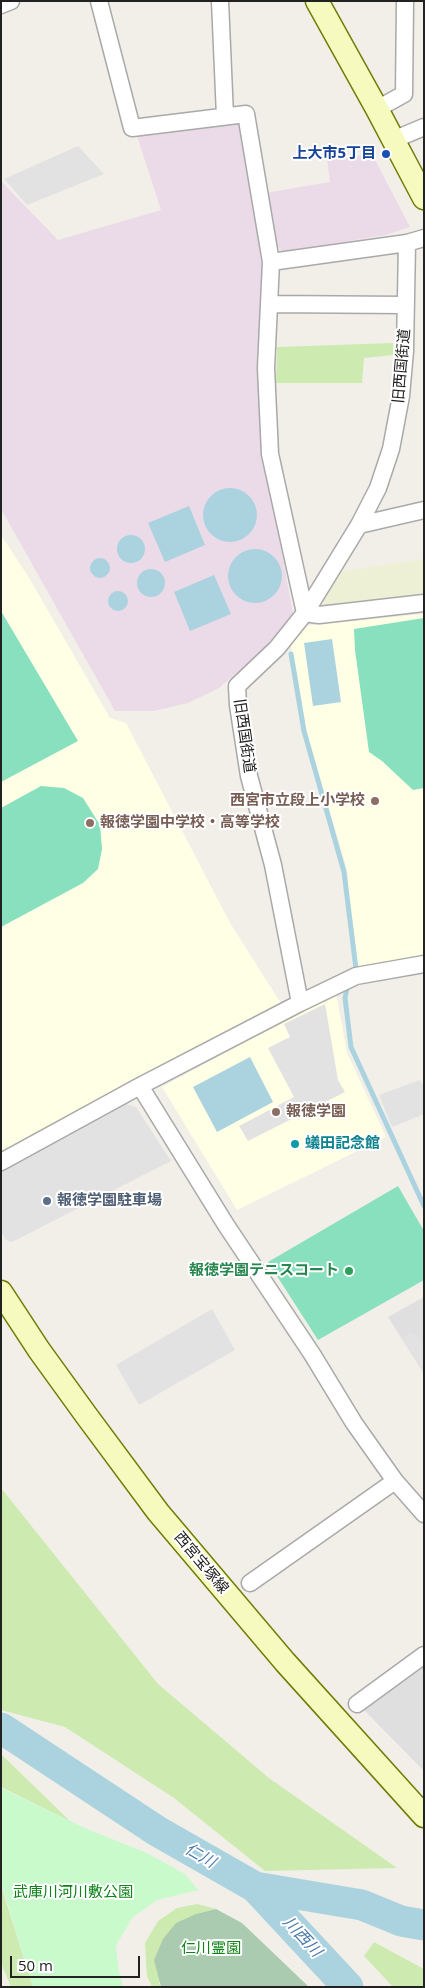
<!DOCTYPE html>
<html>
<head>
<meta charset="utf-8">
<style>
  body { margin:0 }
  #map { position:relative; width:425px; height:1988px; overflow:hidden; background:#f2efe9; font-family:"Open Sans",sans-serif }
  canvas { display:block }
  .frame { position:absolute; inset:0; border:2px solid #222; pointer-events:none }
  .scale { position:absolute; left:10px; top:1956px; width:130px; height:22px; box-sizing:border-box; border:2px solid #222; border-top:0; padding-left:6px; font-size:15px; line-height:18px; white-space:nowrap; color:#222; -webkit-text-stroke:4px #fff; paint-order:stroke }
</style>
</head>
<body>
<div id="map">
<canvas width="425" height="1988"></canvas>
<div class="frame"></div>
<div class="scale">50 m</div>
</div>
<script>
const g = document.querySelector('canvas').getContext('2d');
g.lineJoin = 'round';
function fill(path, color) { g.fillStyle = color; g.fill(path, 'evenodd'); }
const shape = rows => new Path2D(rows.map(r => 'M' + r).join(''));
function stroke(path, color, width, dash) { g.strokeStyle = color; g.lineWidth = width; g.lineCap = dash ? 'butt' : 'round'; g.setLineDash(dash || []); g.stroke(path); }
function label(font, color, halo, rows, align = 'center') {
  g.font = font + ' "Open Sans","Noto Sans JP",sans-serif'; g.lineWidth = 4; g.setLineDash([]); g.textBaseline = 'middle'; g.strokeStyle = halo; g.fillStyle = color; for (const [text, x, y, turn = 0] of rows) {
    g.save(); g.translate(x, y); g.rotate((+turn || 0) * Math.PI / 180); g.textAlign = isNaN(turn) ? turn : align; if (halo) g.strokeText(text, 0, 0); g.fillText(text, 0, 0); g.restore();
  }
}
fill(shape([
  [424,1297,424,1374,388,1317],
  [424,1660,424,1771,361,1707]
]), '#e0dfdf');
fill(shape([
  [242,123,263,274,265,457,293,614,269,645,219,688,188,703,154,711,115,711,1,509,1,181,58,240,161,210,137,136],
  [372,154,410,227,386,235,283,252,273,243,265,193,330,182,327,159]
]), '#ebdbe8');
fill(shape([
  [1,535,28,576,110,718,126,723,230,923,282,1005,1,1156],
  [424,614,424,954,354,968,347,869,306,732,291,646,305,626],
  [336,993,347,1053,386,1137,237,1210,162,1087]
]), '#ffffe5');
fill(shape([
  [424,559,424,594,325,606,323,597,338,572]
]), '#eef0d5');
fill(shape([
  [393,343,393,355,364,358,362,383,276,383,277,347],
  [1,1488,158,1684,269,1778,397,1868,265,1871,174,1798,65,1727,1,1710],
  [1,1754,70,1821,1,1787],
  [1,1883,3,1892,33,1987,11,1987,1,1963],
  [197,1904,216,1909,196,1914,159,1983,161,1987,152,1987,147,1976,145,1943,158,1921,177,1908],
  [374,1942,424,1969,424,1987,393,1987,364,1956]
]), '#cdebb0');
fill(shape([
  [216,1909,242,1923,309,1987,161,1987,154,1960,163,1939,176,1923,196,1914]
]), '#aacbaf');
fill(shape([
  [1,1788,87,1829,147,1853,185,1874,198,1890,157,1900,133,1917,116,1945,118,1967,123,1987,33,1987,1,1883]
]), '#c8facc');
fill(shape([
  [1,611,78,741,1,782],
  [424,618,424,788,413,790,382,761,369,752,355,650,354,629],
  [41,786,64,788,83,798,100,825,102,849,98,869,83,883,1,927,1,808],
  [398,1186,424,1231,424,1280,318,1340,268,1262]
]), '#88e0be');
fill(shape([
  [78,146,104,174,27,205,4,179],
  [325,1004,338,1080,345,1092,248,1141,239,1126,294,1097,268,1048,290,1037,284,1024],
  [420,1080,424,1086,424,1114,392,1127,379,1095],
  [126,1104,136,1107,171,1161,12,1242,6,1240,1,1232,1,1171],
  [212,1309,235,1350,139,1405,116,1365],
  [410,1332,424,1340,424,1373,401,1338]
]), '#e2e2e2');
fill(shape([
  '203 515a27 27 0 1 1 54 0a27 27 0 1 1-54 0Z',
  [189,506,205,545,165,562,148,523],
  '117 549a14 14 0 1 1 28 0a14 14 0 1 1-28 0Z',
  '228 576a27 27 0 1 1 54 0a27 27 0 1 1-54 0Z',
  '90 568a10 10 0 1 1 20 0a10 10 0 1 1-20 0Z',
  '137 583a14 14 0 1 1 28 0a14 14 0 1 1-28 0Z',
  [214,575,231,614,190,631,174,592],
  '108 601a10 10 0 1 1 20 0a10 10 0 1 1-20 0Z',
  [332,639,341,702,313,706,304,643],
  [250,1057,273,1102,217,1132,193,1087]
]), '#aad3df');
stroke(shape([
  [291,654,304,731,344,872,356,969],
  [347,988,345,998,351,1047,424,1206]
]), '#aad3df', 5);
stroke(shape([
  [1,1728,157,1831,255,1887,362,1905,401,1921,424,1925],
  [255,1887,348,1987]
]), '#aad3df', 31);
const street = shape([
  [99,1,132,128,246,114,271,262,266,368,270,454,305,613,319,615,424,603],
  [220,1,225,116],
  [1,5,11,1],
  [377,109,404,94,405,1],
  [393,140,424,127],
  [271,262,407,243,424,238],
  [269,304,406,305],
  [359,525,424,510],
  [300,1003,356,976,424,964],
  [140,1086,226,1225,312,1354,354,1423,395,1481,424,1514],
  [1,1162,140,1086,300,1003,273,865,249,776,238,705,237,686,277,648,305,613,359,525,378,488,391,449,401,396,405,351,407,243],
  [250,1583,395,1481],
  [357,1704,424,1655]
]);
const secondary = shape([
  [317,1,377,109,424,198],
  [1,1292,39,1350,86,1415,158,1512,285,1662,424,1816]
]);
stroke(street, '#a9a9a9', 19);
stroke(secondary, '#707d05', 25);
stroke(street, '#fff', 16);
stroke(secondary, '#f7fabf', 22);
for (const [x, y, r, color] of [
  [386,154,5,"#1a4fb4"],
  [375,801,5,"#8d6e63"],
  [90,823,5,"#8d6e63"],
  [276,1112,5,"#8d6e63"],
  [295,1144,5,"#0f9aa8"],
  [47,1201,5,"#5c6f8a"],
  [349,1271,5,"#2e9e5b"]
]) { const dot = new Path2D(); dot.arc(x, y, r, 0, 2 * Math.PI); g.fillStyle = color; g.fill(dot); stroke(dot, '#fff', 2); }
label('bold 15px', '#164399', '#fff', [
  ["上大市5丁目",376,154]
], 'right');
label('15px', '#222', '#fff', [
  ["旧西国街道",402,366,-85],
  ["旧西国街道",244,736,82],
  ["西宮宝塚線",201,1563,50]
]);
label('bold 15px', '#785e54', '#fff', [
  ["西宮市立段上小学校",365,801,"right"],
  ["報徳学園中学校・高等学校",100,823],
  ["報徳学園",286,1112]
], 'left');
label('bold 15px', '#0d838f', '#fff', [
  ["蟻田記念館",305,1144]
], 'left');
label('bold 15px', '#4e5e75', '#fff', [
  ["報徳学園駐車場",57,1201]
], 'left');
label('bold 15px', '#27864d', '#fff', [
  ["報徳学園テニスコート",339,1271]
], 'right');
label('15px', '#0c8416', '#fff', [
  ["武庫川河川敷公園",73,1893],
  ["仁川霊園",211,1949]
]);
label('italic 16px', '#4a7aab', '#fff', [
  ["仁川",200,1856,30],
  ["川西川",302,1937,47]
]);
</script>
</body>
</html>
